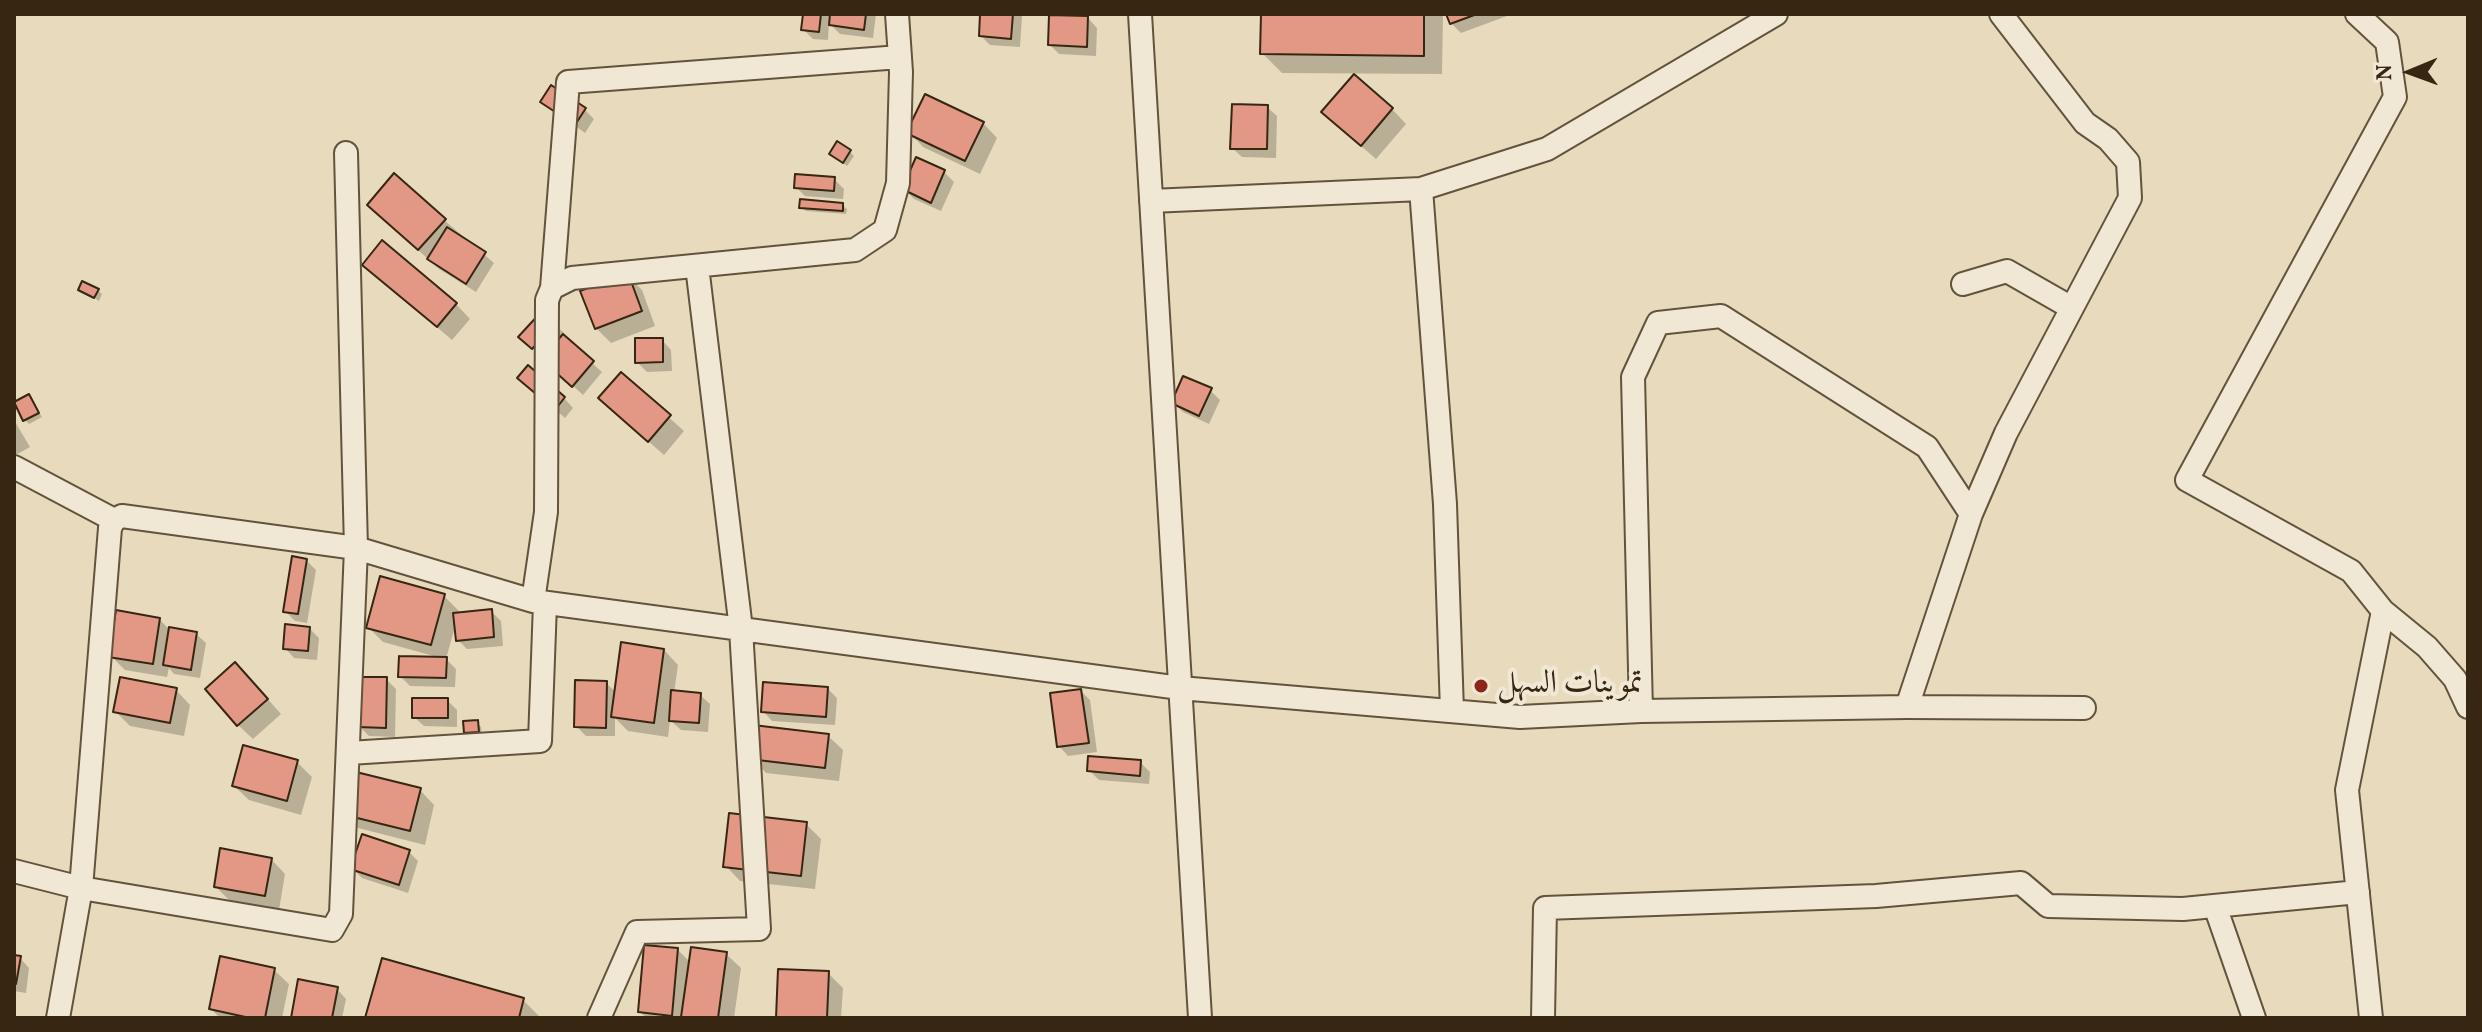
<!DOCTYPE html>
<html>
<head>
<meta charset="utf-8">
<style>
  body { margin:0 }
  #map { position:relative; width:2482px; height:1032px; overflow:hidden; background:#e8dbbd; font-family:Vollkorn,serif }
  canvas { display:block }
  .frame { position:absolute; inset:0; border:16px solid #372611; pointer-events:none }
  .north { position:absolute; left:2370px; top:32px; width:80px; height:80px; -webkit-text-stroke:6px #f0e8d4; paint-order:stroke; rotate:269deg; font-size:22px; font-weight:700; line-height:32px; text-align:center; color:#372611 }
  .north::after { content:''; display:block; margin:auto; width:28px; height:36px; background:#372611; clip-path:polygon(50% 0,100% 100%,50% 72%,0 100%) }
</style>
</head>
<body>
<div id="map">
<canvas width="2482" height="1032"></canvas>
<div class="frame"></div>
<div class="north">N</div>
</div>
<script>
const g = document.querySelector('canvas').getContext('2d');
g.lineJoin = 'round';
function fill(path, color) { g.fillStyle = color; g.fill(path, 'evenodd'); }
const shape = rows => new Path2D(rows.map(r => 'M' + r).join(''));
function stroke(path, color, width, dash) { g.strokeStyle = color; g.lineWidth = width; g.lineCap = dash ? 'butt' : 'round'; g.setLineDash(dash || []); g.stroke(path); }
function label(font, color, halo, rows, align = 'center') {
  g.font = font + ' Vollkorn,Amiri,serif'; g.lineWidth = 8; g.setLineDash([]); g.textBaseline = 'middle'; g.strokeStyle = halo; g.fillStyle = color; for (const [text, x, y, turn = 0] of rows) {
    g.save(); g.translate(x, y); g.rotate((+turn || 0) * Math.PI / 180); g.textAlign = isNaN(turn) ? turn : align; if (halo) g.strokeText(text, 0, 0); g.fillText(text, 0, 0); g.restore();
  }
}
fill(shape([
  [805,14,876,14,873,38,840,34,829,23,828,40,813,39,803,29],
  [982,14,1020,14,1022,16,1020,47,990,45,981,36],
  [1263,14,1443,14,1442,74,1282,73,1262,53],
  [1448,14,1507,14,1507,16,1461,33,1451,23],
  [1088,18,1097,28,1096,56,1059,54,1050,45],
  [543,102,585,110,594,119,585,133],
  [1267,107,1277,116,1276,158,1242,157,1232,148],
  [1392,109,1406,124,1376,159,1338,126],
  [983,123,997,138,980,174,923,147,909,132],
  [850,152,854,156,847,166,836,158],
  [917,160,944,172,954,182,941,211,914,199,904,189],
  [834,179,844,189,843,199,805,196,796,187],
  [842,205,847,209,846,214,806,211,802,207],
  [384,219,444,220,494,263,476,292,439,269],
  [364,265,456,304,470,319,452,340],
  [627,275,642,290,655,326,611,343,596,328],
  [80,289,97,290,102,294,99,301],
  [554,324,564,333,562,336,602,372,583,395,531,347],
  [662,340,671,350,672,371,647,372,637,362],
  [621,374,684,431,664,455,615,412],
  [529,387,564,398,573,408,565,418],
  [1210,390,1220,400,1209,424,1183,412,1174,403],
  [28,396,42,417,29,424,25,420],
  [14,420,30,447,14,456],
  [306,560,316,570,307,623,295,621,285,611],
  [444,596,459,611,458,614,491,611,501,621,503,646,467,649,458,640,456,623,446,659,456,669,455,687,410,686,400,676,441,658,383,642,368,627],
  [160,620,169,629,196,634,206,643,200,678,174,674,169,668,167,677,125,670,111,656],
  [309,628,319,638,317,660,294,658,285,648],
  [664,650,678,665,674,693,700,695,710,704,708,732,681,730,670,720,668,737,628,731,615,718,615,736,586,736,576,726,606,683,617,693],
  [250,679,281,714,253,739,238,725],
  [386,679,396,689,395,737,369,736,360,727],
  [828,689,837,698,835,725,772,721,763,711],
  [176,690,190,705,184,736,130,726,115,711],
  [1081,691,1090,700,1097,752,1068,756,1059,746],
  [447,700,457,710,457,727,424,726,414,717],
  [477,722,481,727,482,736,470,737,466,732],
  [828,736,843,750,839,781,766,773,752,758],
  [297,762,312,777,301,815,249,800,234,786],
  [1140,762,1150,772,1149,784,1099,780,1089,770],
  [420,790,434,805,425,845,358,828,344,814],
  [806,824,821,839,815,889,740,881,726,866],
  [409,852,418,861,408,893,362,878,353,869],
  [271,859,285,874,279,910,230,901,216,887],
  [678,950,691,963,726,954,741,968,734,1018,647,1018,640,1012],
  [14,957,20,958,29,968,26,993,14,991],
  [274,970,289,984,282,1018,220,1018,211,1009],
  [828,973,843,988,841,1018,778,1018],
  [337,989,346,999,342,1018,293,1018],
  [523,1000,541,1018,367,1018]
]), '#0003');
const building = shape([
  [803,14,821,14,819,32,801,30,803,14],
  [830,14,866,14,864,30,829,25,830,14],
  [980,14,1013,14,1011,39,979,36,980,14],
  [1261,14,1424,14,1424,56,1260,54,1261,14],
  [1446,14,1477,14,1450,24,1446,14],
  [1049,15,1088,16,1087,47,1048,45,1049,15],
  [1354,74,1393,108,1361,146,1321,112,1354,74],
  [551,85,586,108,575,125,540,102,551,85],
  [925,94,984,122,965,161,906,133,925,94],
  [1232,104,1268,105,1267,149,1230,149,1232,104],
  [837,141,851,150,843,163,829,154,837,141],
  [916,157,945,170,931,203,902,189,916,157],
  [394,173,446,219,418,250,367,205,394,173],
  [795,174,835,177,834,191,794,188,795,174],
  [800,199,843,203,843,211,799,208,800,199],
  [447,227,486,252,466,284,427,259,447,227],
  [382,240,457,303,437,327,362,265,382,240],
  [628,273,642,311,595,329,580,291,628,273],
  [82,281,99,289,94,298,78,290,82,281],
  [542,311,556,323,532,349,518,337,542,311],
  [563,334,594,361,572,387,541,359,563,334],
  [635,338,663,338,663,362,635,363,635,338],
  [528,365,565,397,555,410,517,378,528,365],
  [621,372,671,415,648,442,598,398,621,372],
  [1183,376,1212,388,1199,416,1171,403,1183,376],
  [29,394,39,413,23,421,14,402,29,394],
  [292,556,307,559,298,614,283,612,292,556],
  [380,576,445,594,431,645,366,628,380,576],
  [492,609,494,637,456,641,453,613,492,609],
  [116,610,160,618,153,664,108,657,116,610],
  [285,624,310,627,308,651,283,649,285,624],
  [169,627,197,632,191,670,163,665,169,627],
  [621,642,664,649,654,723,611,717,621,642],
  [399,656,447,657,446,678,398,677,399,656],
  [235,662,268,699,237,726,205,689,235,662],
  [120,677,177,688,170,723,113,712,120,677],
  [359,677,387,677,386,728,358,727,359,677],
  [575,680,607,681,606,728,574,727,575,680],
  [763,682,828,687,826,717,761,712,763,682],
  [1081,689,1089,743,1057,747,1050,693,1081,689],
  [671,690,701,693,699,723,669,721,671,690],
  [412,698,448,698,448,718,412,718,412,698],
  [478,720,479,732,464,733,463,721,478,720],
  [753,725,829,734,825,768,749,759,753,725],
  [243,745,298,760,287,801,232,786,243,745],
  [1088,756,1141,760,1140,776,1087,771,1088,756],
  [352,771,421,788,410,831,341,814,352,771],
  [729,813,807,822,801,876,723,867,729,813],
  [362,834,410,850,399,885,350,869,362,834],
  [220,848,272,858,265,896,214,887,220,848],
  [644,945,678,948,672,1016,638,1012,644,945],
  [691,947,727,952,718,1018,681,1017,691,947],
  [14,955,21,956,16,984,14,984,14,955],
  [220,956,275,968,265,1018,250,1018,209,1009,220,956],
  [382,958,524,998,519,1018,365,1018,382,958],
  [778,969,829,971,827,1018,776,1018,778,969],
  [298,979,338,987,332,1018,291,1018,298,979]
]);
fill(building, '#e29885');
stroke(building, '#372611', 2);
const minor = shape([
  [1140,14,1200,1018],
  [2357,14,2387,42,2395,97,2187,480,2351,571,2383,611,2347,790,2371,1018],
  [900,57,568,82,552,288,547,300,546,512,533,601,1180,688,1520,717,1641,711,1907,707,2084,708],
  [1151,201,1421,189],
  [1963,284,2007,271,2070,307],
  [552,288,572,278,855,250,885,230,898,183,901,72,897,14],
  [14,467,114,520],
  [2383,611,2427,647,2455,679,2468,707],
  [1907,707,1971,514,2006,433,2130,198,2128,162,2108,139,2085,123,2001,14],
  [1452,711,1445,504,1421,189,1547,149,1776,14],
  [1641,711,1633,377,1658,323,1721,316,1927,447,1971,514],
  [349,753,540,741,545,603],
  [14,871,81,888,332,930,341,914,356,548,346,153],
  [2215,906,2254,1018],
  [58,1018,81,888,110,528,114,520,122,516,356,548,533,601],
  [599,1018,637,932,759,929,741,629,697,266],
  [1543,1018,1545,908,1876,896,2021,883,2048,906,2183,909,2358,892]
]);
stroke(minor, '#63533c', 26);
stroke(minor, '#f0e8d4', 22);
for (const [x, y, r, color] of [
  [1481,686,8,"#8f2418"]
]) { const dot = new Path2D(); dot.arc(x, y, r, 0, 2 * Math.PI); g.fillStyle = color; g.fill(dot); stroke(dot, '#f0e8d4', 3); }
label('32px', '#372611', '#f0e8d4', [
  ["تموينات السهل",1497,686]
], 'left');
</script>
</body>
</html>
